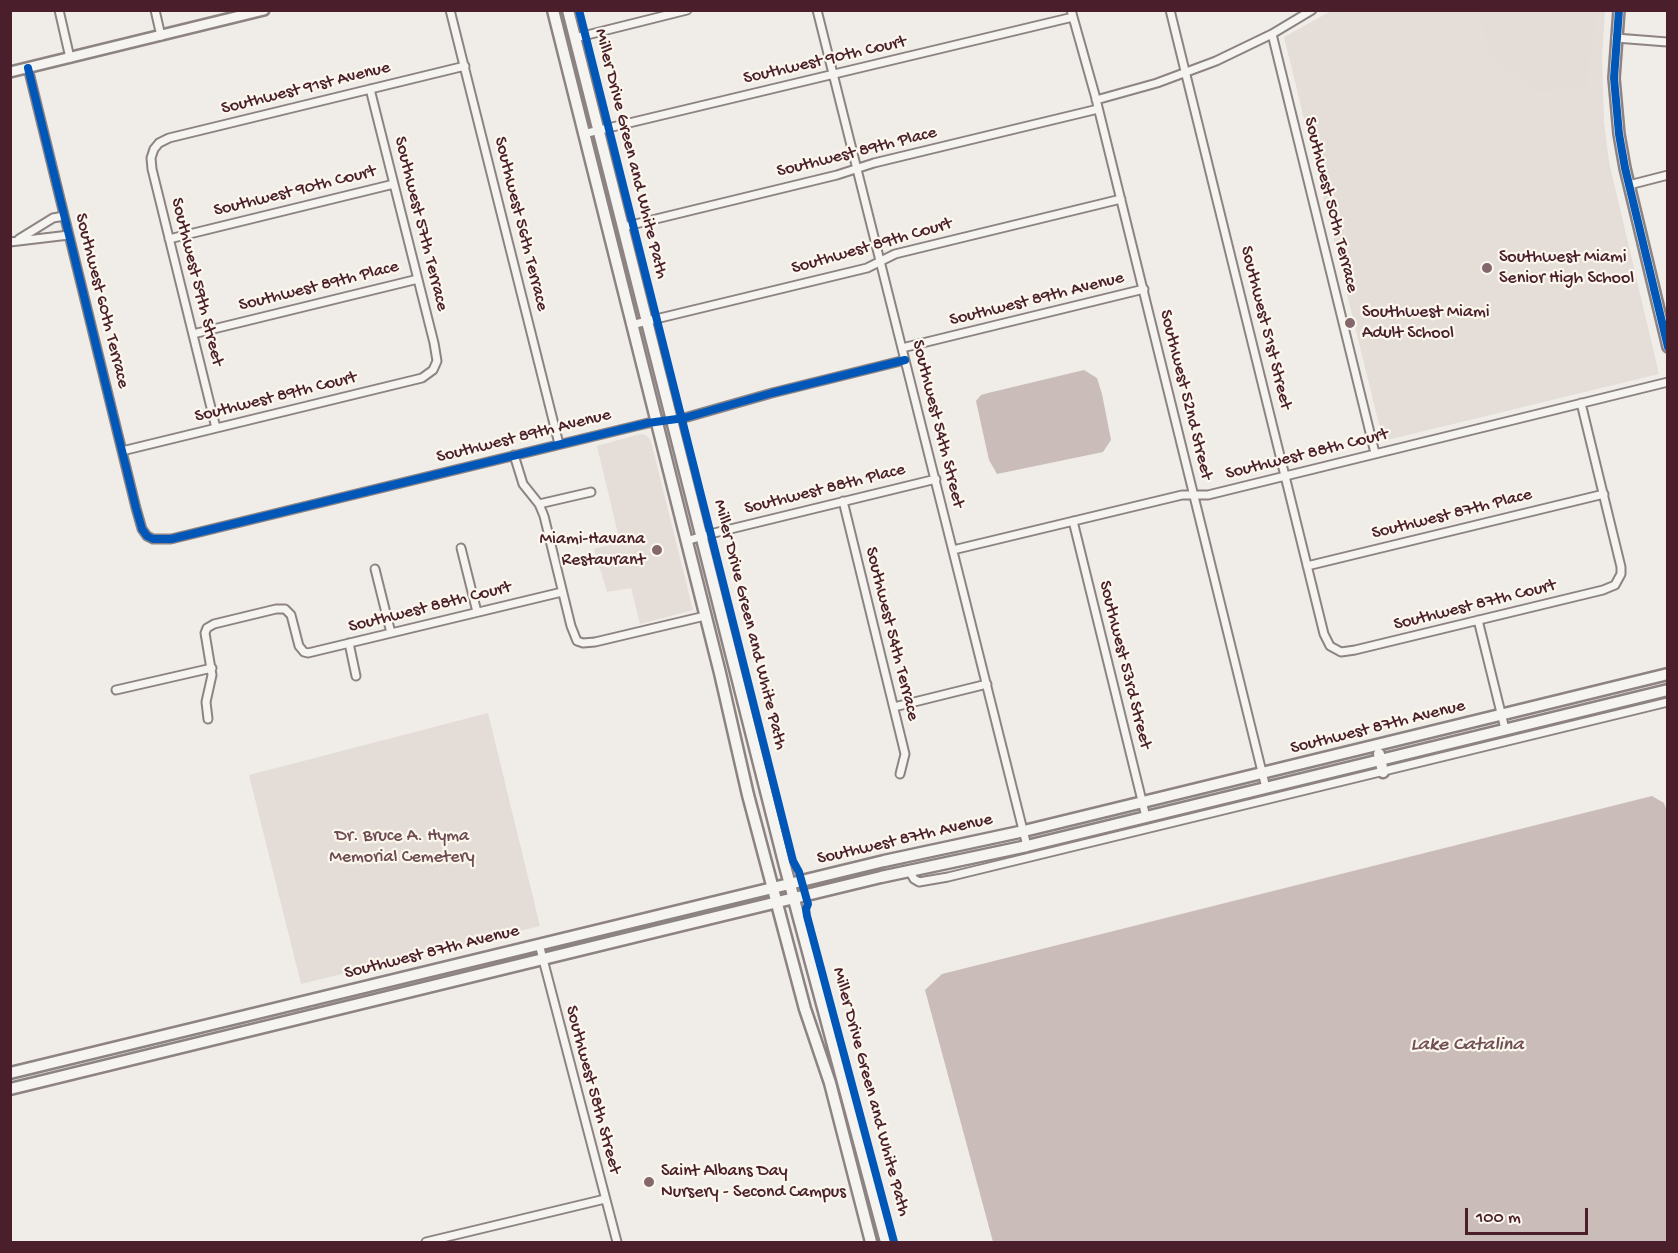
<!DOCTYPE html>
<html>
<head>
<meta charset="utf-8">
<style>
  body { margin:0 }
  #map { position:relative; width:1678px; height:1253px; overflow:hidden; background:#f0ede8; font-family:"Gochi Hand",sans-serif }
  canvas { display:block }
  .frame { position:absolute; inset:0; border:12px solid #4a1f2b; pointer-events:none }
  .scale { position:absolute; left:1465px; top:1208px; width:123px; height:27px; box-sizing:border-box; border:3px solid #4a1f2b; border-top:0; padding-left:8px; font-size:18px; line-height:21px; white-space:nowrap; color:#4a1f2b; -webkit-text-stroke:4px #fbf7ec; paint-order:stroke }
</style>
</head>
<body>
<div id="map">
<canvas width="1678" height="1253"></canvas>
<div class="frame"></div>
<div class="scale">100 m</div>
</div>
<script>
const g = document.querySelector('canvas').getContext('2d');
g.lineJoin = 'round';
function fill(path, color) { g.fillStyle = color; g.fill(path, 'evenodd'); }
const shape = rows => new Path2D(rows.map(r => 'M' + r).join(''));
function stroke(path, color, width, dash) { g.strokeStyle = color; g.lineWidth = width; g.lineCap = dash ? 'butt' : 'round'; g.setLineDash(dash || []); g.stroke(path); }
function label(font, color, halo, rows, align = 'center') {
  g.font = font + ' "Gochi Hand",sans-serif'; g.lineWidth = 4.5; g.setLineDash([]); g.textBaseline = 'middle'; g.strokeStyle = halo; g.fillStyle = color; for (const [text, x, y, turn = 0] of rows) {
    g.save(); g.translate(x, y); g.rotate((+turn || 0) * Math.PI / 180); g.textAlign = isNaN(turn) ? turn : align; if (halo) g.strokeText(text, 0, 0); g.fillText(text, 0, 0); g.restore();
  }
}
fill(shape([
  [1331,11,1605,11,1602,57,1604,121,1609,162,1659,374,1383,441,1284,37],
  [640,434,646,435,651,441,693,610,640,624,631,588,607,592,594,549,620,542,597,446]
]), '#e5ddd7');
fill(shape([
  [1479,11,1597,11,1586,87,1536,92,1488,51],
  [488,713,540,926,301,984,249,775]
]), '#e4ddd7');
fill(shape([
  [1084,370,1097,378,1102,394,1111,440,1103,452,997,474,989,460,976,401,981,395,988,393],
  [1652,796,1664,803,1668,814,1667,1242,993,1242,925,990,942,974]
]), '#cabcb9');
const minor = shape([
  [59,10,70,58],
  [155,10,161,36],
  [450,10,559,444],
  [817,10,1027,846],
  [1071,10,1095,95,1266,788],
  [1170,10,1324,634,1330,646,1341,652,1355,650,1603,590,1615,585,1621,574,1621,567,1581,403],
  [1272,34,1375,453],
  [575,38,687,10],
  [1616,38,1667,42],
  [28,68,136,508,142,529,147,536,153,539,171,539,648,423,684,418,772,393,905,360],
  [1096,100,1157,83,1216,61,1272,34,1312,10],
  [583,134,1073,17],
  [1629,185,1668,175],
  [623,227,837,175,874,163,1098,109],
  [19,239,53,218,64,216],
  [169,239,394,184],
  [10,242,69,235],
  [631,325,867,268,895,254,1121,199],
  [193,334,418,279],
  [902,348,1144,289],
  [216,428,152,169,151,158,154,149,159,143,169,138,465,66],
  [122,451,422,378,433,370,437,361,434,343,370,89],
  [514,455,523,484,539,504,544,516,571,626,577,641,583,643,595,642,705,616],
  [843,501,905,754,900,774],
  [539,504,591,492],
  [1073,521,1146,817],
  [686,541,710,534,936,479],
  [461,548,477,612],
  [953,550,1182,495,1208,495,1668,382],
  [1307,566,1604,494],
  [375,569,391,633],
  [1478,620,1505,729],
  [349,643,356,676],
  [116,690,212,668],
  [894,707,987,684],
  [208,719,206,702,212,675,205,633,207,628,214,624,276,609,285,609,291,615,299,646,304,652,308,653,562,592],
  [909,871,914,879,919,882,948,877,1668,702],
  [539,944,617,1242],
  [426,1242,605,1199]
]);
const tertiary = shape([
  [1619,10,1614,78,1619,134,1625,168,1668,347],
  [10,72,264,10]
]);
const secondary = shape([
  [553,10,720,673,748,795,805,1009,830,1083,871,1242],
  [568,10,785,866,886,1242],
  [1379,754,1383,772],
  [10,1073,884,861,1024,831,1668,674],
  [10,1089,658,931,881,877,1027,846,1668,690]
]);
stroke(minor, '#8d8383', 11);
stroke(tertiary, '#8d8383', 14);
stroke(secondary, '#8d8383', 15);
stroke(minor, '#f5f4f0', 7);
stroke(tertiary, '#f5f4f0', 9);
stroke(secondary, '#f5f4f0', 10);
stroke(shape([
  [579,10,793,861,799,872,808,904,806,909,807,916,894,1242],
  [1619,10,1614,78,1619,134,1625,168,1668,347],
  [28,68,136,508,142,529,147,536,153,539,171,539,648,423,684,418,772,393,905,360]
]), '#0057b8', 8);
for (const [x, y, r, color] of [
  [1487,268,6,"#84676d"],
  [1350,323,6,"#84676d"],
  [657,550,6,"#84676d"],
  [649,1182,6,"#84676d"]
]) { const dot = new Path2D(); dot.arc(x, y, r, 0, 2 * Math.PI); g.fillStyle = color; g.fill(dot); stroke(dot, '#fbf7ec', 2); }
label('18px', '#4a1f2b', '#fbf7ec', [
  ["Southwest 90th Court",825,61,-13],
  ["Southwest 91st Avenue",306,89,-14],
  ["Southwest 89th Place",857,153,-14],
  ["Miller Drive Green and White Path",630,154,76],
  ["Southwest 90th Court",295,192,-14],
  ["Southwest 50th Terrace",1330,205,76],
  ["Southwest 57th Terrace",420,224,76],
  ["Southwest 56th Terrace",520,224,76],
  ["Southwest 89th Court",872,247,-16],
  ["Southwest 59th Street",196,282,76],
  ["Southwest 89th Place",319,287,-14],
  ["Southwest 89th Avenue",1037,300,-14],
  ["Southwest 60th Terrace",101,301,76],
  ["Southwest 51st Street",1265,328,76],
  ["Southwest 52nd Street",1185,395,76],
  ["Southwest 89th Court",276,398,-14],
  ["Southwest 54th Street",937,424,76],
  ["Southwest 89th Avenue",524,437,-14],
  ["Southwest 88th Court",1307,455,-14],
  ["Southwest 88th Place",825,490,-14],
  ["Southwest 87th Place",1452,515,-14],
  ["Southwest 87th Court",1475,606,-14],
  ["Southwest 88th Court",430,608,-14],
  ["Miller Drive Green and White Path",749,625,76],
  ["Southwest 54th Terrace",891,634,76],
  ["Southwest 53rd Street",1124,665,76],
  ["Southwest 87th Avenue",1378,728,-14],
  ["Southwest 87th Avenue",905,840,-13],
  ["Southwest 87th Avenue",432,953,-14],
  ["Southwest 58th Street",592,1090,75],
  ["Miller Drive Green and White Path",870,1092,75]
]);
label('18px', '#4a1f2b', '#fbf7ec', [
  ["Southwest Miami",1499,258],
  ["Senior High School",1499,279],
  ["Southwest Miami",1362,313],
  ["Adult School",1362,334],
  ["Miami-Havana",645,540,"right"],
  ["Restaurant",645,561,"right"],
  ["Saint Albans Day",661,1172],
  ["Nursery - Second Campus",661,1193]
], 'left');
label('18px', '#6e4b52', '#fbf7ec', [
  ["Dr. Bruce A. Hyma",402,837],
  ["Memorial Cemetery",402,858]
]);
label('italic 20px', '#714f56', '#fbf7ec', [
  ["Lake Catalina",1467,1046]
]);
</script>
</body>
</html>
